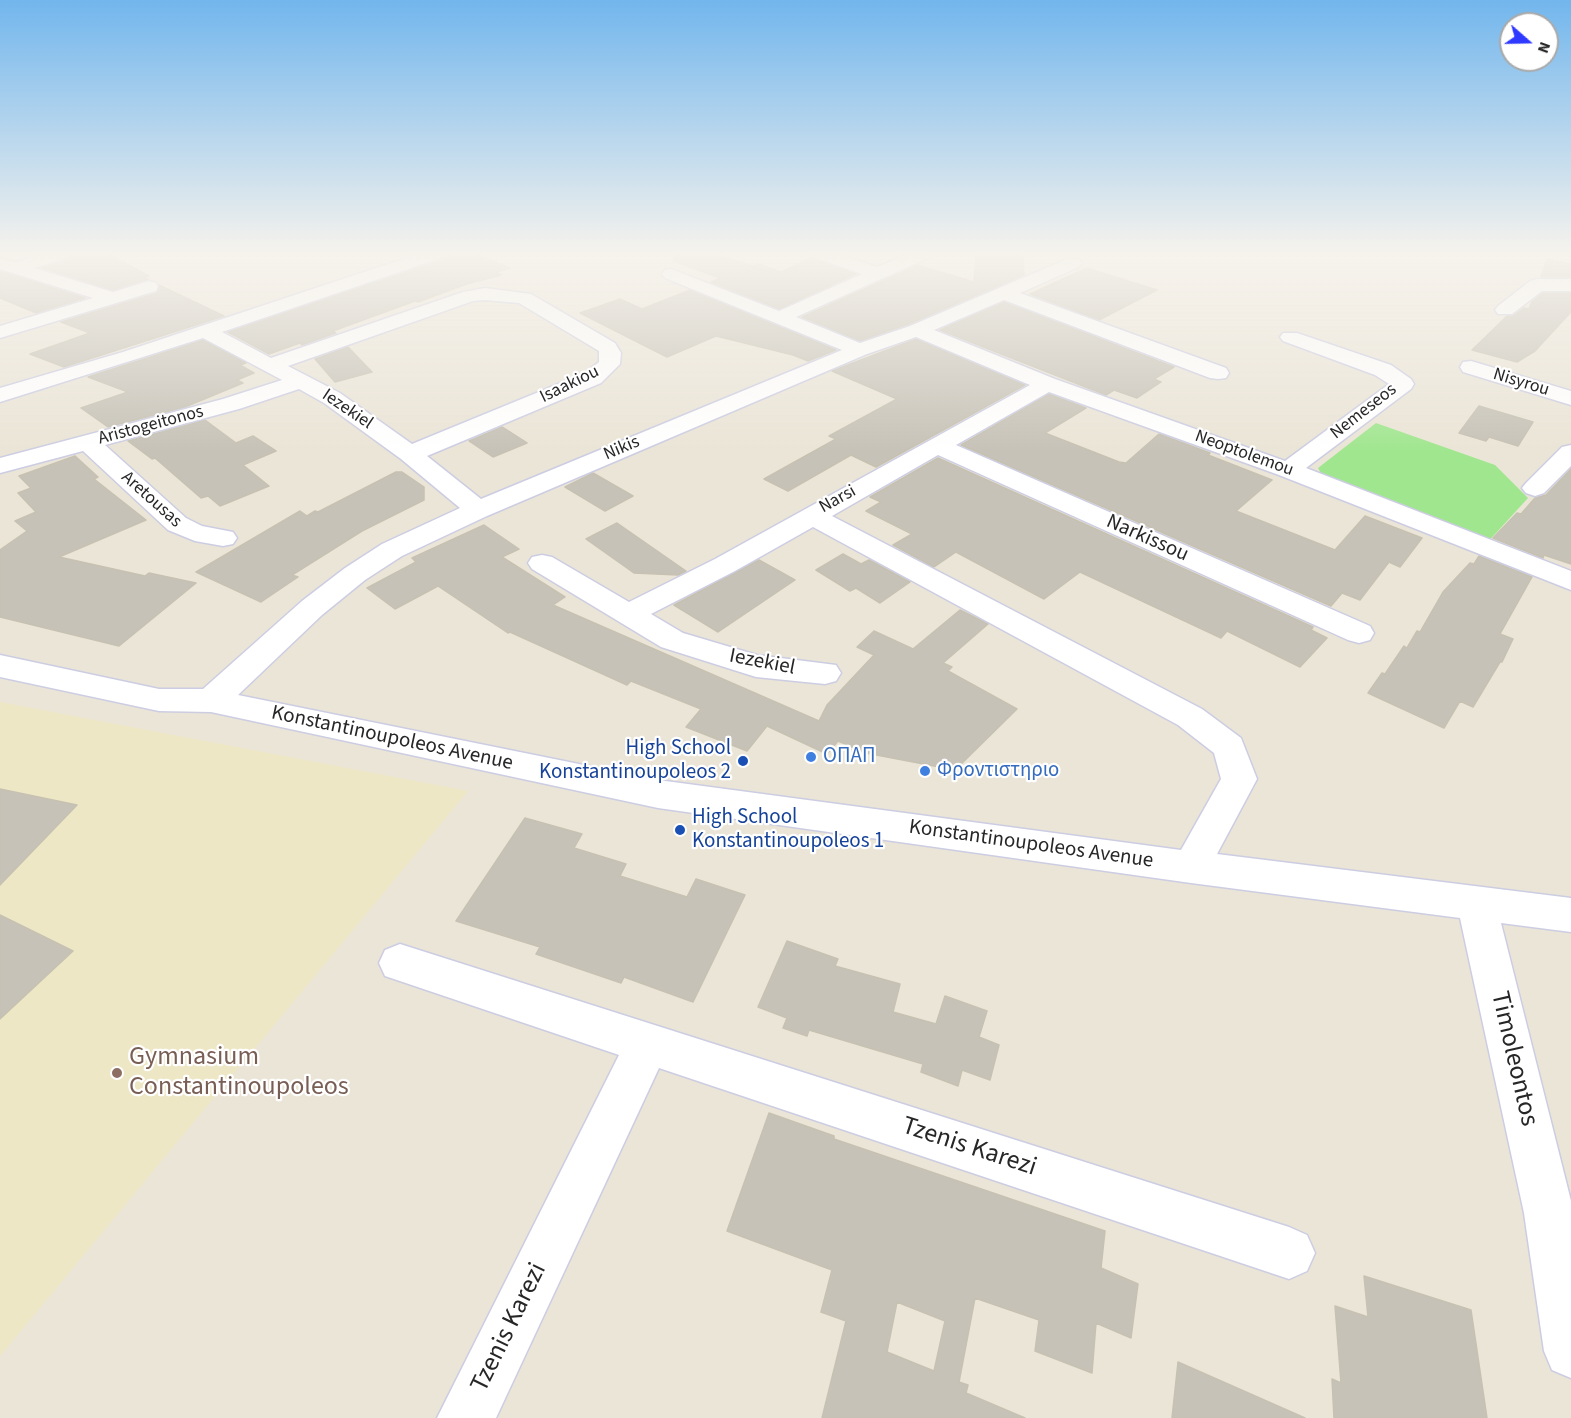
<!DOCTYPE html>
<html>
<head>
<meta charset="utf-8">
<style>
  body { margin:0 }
  #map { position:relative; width:1571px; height:1418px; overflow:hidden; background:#ebe5d7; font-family:"Source Sans 3",sans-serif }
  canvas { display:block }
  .north { position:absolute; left:1499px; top:12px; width:60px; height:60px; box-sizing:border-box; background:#fff; border:2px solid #a9a9a9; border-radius:50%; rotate:110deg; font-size:16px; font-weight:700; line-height:24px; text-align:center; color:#272727 }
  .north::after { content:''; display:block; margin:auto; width:21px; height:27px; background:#3039ff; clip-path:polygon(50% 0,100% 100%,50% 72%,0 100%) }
</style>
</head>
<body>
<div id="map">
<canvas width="1571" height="1418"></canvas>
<div class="north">N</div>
</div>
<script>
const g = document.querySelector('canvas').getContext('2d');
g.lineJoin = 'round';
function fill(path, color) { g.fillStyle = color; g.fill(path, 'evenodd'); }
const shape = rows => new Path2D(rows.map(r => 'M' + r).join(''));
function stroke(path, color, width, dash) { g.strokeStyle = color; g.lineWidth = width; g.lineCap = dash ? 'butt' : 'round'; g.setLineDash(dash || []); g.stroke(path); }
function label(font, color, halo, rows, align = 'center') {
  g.font = font + ' "Source Sans 3",sans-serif'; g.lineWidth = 4.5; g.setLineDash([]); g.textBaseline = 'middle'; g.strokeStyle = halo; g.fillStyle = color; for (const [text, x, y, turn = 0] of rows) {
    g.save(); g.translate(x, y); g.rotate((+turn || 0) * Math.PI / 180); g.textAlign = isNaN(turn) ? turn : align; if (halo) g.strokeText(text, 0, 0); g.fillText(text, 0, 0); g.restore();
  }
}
fill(shape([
  [0,702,468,791,0,1356]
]), '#eee7c5');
fill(shape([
  [1376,423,1495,465,1528,498,1486,544,1326,483,1318,468]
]), '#a0e68f');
const building = shape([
  [72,254,109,254,149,276,144,277,148,279,113,290,42,268,68,260,72,254],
  [452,254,476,254,510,268,496,272,501,275,467,284,418,302,415,301,333,331,336,333,302,345,300,343,269,354,228,332,442,260,452,254],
  [675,254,716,254,752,266,759,264,781,272,811,258,856,274,779,309,711,282,720,278,673,261,675,254],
  [976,254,1023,254,1024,275,909,324,860,341,802,317,918,265,974,282,976,254],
  [1547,259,1571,264,1571,277,1541,277,1547,259],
  [1087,268,1157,290,1099,320,1030,294,1087,268],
  [0,271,85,298,36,313,0,298,0,271],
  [159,285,224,316,64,367,30,354,90,333,61,322,157,293,159,285],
  [690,290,836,350,808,361,793,355,716,336,667,357,580,313,620,299,642,309,690,290],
  [1543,293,1571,293,1571,312,1535,351,1517,362,1472,350,1507,316,1513,316,1524,308,1529,309,1532,301,1543,293],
  [1004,302,1174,367,1154,379,1161,382,1137,398,1114,390,1106,395,940,330,1004,302],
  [916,339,1025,385,876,467,851,455,788,491,764,479,836,439,829,436,897,399,832,371,916,339],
  [203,340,246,363,240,365,254,373,237,380,243,383,185,407,108,427,81,408,128,392,88,377,203,340],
  [348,347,372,372,335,382,315,359,348,347],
  [1049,394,1086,408,1045,433,1119,462,1126,463,1159,434,1210,453,1208,455,1272,480,1236,511,1335,550,1365,516,1422,538,1400,567,1389,562,1360,600,1342,593,1331,606,961,445,1049,394],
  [1479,406,1533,422,1518,446,1489,437,1486,441,1459,433,1479,406],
  [205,420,236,443,253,436,276,451,243,465,269,486,220,506,208,496,201,498,155,458,152,459,128,441,205,420],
  [502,427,527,443,493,457,469,441,502,427],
  [75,456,98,477,94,479,146,520,59,557,145,576,149,573,196,583,119,646,0,617,0,550,27,531,15,521,36,512,18,493,31,488,19,476,75,456],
  [938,458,1313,627,1311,630,1327,638,1300,667,1227,631,1221,638,1080,572,1044,599,956,552,934,567,893,545,912,534,866,511,881,502,870,497,938,458],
  [1571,469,1571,564,1544,555,1543,558,1493,538,1517,513,1521,514,1535,498,1546,495,1571,469],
  [396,472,402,472,424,487,424,500,362,531,292,575,298,577,261,602,196,572,300,511,307,516,315,511,318,512,396,472],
  [593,473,633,496,605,511,565,487,593,473],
  [617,523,686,571,678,575,634,573,586,539,617,523],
  [484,525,519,549,502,557,565,597,553,605,819,721,827,705,874,655,857,647,874,631,913,649,960,610,988,624,943,663,952,667,948,671,1017,709,955,770,866,753,838,741,827,754,767,726,747,751,686,727,701,709,631,681,627,685,510,632,508,633,438,586,395,609,367,588,416,562,412,558,484,525],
  [843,554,861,564,869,560,910,582,880,603,856,588,850,591,816,570,843,554],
  [1479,556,1532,577,1500,634,1513,639,1502,662,1500,662,1473,707,1460,701,1444,728,1368,693,1382,673,1385,674,1404,646,1407,648,1417,631,1420,632,1443,592,1470,563,1474,564,1479,556],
  [759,560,795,580,718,632,674,605,759,560],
  [0,789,77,805,0,885,0,789],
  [525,818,582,834,574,848,626,864,620,876,687,897,696,879,745,895,693,1002,624,977,621,983,536,954,540,947,456,921,525,818],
  [0,915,73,951,0,1019,0,915],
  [787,941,838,959,835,966,900,984,893,1012,936,1024,945,996,987,1011,979,1037,999,1045,990,1080,962,1070,958,1086,921,1072,923,1064,809,1030,807,1036,783,1028,787,1018,758,1007,787,941],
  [769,1113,834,1136,834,1139,1105,1231,1101,1268,1138,1284,1131,1338,1096,1323,1092,1373,1035,1351,1039,1320,975,1298,959,1382,968,1385,966,1393,1025,1418,822,1418,846,1321,821,1312,832,1270,727,1231,769,1113],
  [897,1302,945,1321,934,1371,887,1352,897,1302],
  [1364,1276,1471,1310,1487,1418,1334,1418,1332,1379,1341,1383,1335,1306,1368,1317,1364,1276],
  [1178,1362,1305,1418,1172,1418,1178,1362]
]);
fill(building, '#c6c2b7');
stroke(building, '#c6c1b1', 1.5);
const minor = shape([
  [43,254,70,254,67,258,34,268,113,292,149,281,156,283,158,287,156,291,0,338,0,326,93,298,0,269,0,258,16,262,43,254],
  [418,254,444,254,441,258,222,332,271,358,463,292,485,288,531,294,615,343,621,353,620,364,601,383,427,456,481,499,842,350,665,278,662,274,665,270,671,269,779,311,862,274,816,258,813,254,838,254,877,267,908,254,931,254,928,258,796,317,860,343,910,326,1067,259,1079,259,1082,263,1079,267,1020,293,1226,368,1229,373,1226,378,1218,379,1210,378,1004,300,934,330,1055,379,1285,461,1389,384,1375,375,1283,341,1280,337,1283,333,1297,333,1391,365,1411,379,1414,384,1411,389,1306,468,1571,571,1571,590,1279,475,1049,392,956,445,1370,626,1374,633,1370,640,1359,643,1348,640,938,455,832,516,1202,709,1241,738,1257,779,1217,854,1571,898,1571,932,1501,923,1571,1201,1571,1378,1552,1370,1544,1351,1524,1213,1460,918,1191,883,658,808,211,712,159,711,0,677,0,655,159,689,203,689,302,601,345,568,382,544,460,508,401,459,324,403,299,389,239,409,105,445,186,518,202,526,233,532,237,538,233,544,223,546,195,541,168,530,83,451,0,473,0,458,223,399,282,380,203,338,0,402,0,388,123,352,418,254],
  [485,300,519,303,599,351,599,362,585,373,412,444,340,393,288,366,473,301,485,300],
  [916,337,1030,385,715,559,629,602,552,557,542,555,532,557,528,563,532,569,661,647,756,677,825,684,836,681,841,673,836,665,757,655,683,633,651,614,735,571,813,527,1178,725,1214,753,1221,779,1181,850,658,780,238,695,322,615,365,580,402,556,487,516,867,354,916,337],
  [1537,279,1571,279,1571,291,1542,291,1512,314,1498,314,1495,310,1498,306,1530,281,1537,279],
  [1471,361,1571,391,1571,405,1463,372,1460,367,1463,362,1471,361],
  [1571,445,1571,466,1544,493,1535,496,1526,493,1522,488,1526,483,1562,447,1571,445],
  [400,944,1289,1227,1307,1235,1315,1253,1307,1271,1289,1279,659,1068,496,1418,437,1418,619,1055,385,976,379,963,385,950,400,944]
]);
stroke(minor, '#cccde2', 3);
fill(minor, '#fff');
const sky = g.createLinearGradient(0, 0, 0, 452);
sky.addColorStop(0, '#72b6ed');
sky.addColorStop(0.56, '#f6f3ed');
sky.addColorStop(1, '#f6f3ed00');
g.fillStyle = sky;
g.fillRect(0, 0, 1571, 452);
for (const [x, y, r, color] of [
  [811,757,6,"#3f7fe0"],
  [743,761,6,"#1a4fb4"],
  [925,771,6,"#3f7fe0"],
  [680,830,6,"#1a4fb4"],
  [117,1073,6,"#8d6e63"]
]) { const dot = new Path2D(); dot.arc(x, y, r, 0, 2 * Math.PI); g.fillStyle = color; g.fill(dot); stroke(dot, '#fff', 2); }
label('18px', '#272727', '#fff', [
  ["Nisyrou",1521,383,17],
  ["Isaakiou",570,385,-26],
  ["Iezekiel",347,410,34],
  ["Nemeseos",1364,412,-38],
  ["Aristogeitonos",151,426,-15],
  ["Nikis",622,449,-23],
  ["Neoptolemou",1244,454,20],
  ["Aretousas",151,500,42],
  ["Narsi",838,500,-29]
]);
label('21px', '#272727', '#fff', [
  ["Narkissou",1147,539,24],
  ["Iezekiel",762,663,11],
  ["Konstantinoupoleos Avenue",392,739,12],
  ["Konstantinoupoleos Avenue",1031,845,8]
]);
label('21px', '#164399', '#fff', [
  ["High School",731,749],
  ["Konstantinoupoleos 2",731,773],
  ["High School",692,818,"left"],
  ["Konstantinoupoleos 1",692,842,"left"]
], 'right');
label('21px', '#366cbe', '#fff', [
  ["ΟΠΑΠ",823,757],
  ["Φροντιστηριο",937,771]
], 'left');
label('26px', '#785e54', '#fff', [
  ["Gymnasium",129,1058],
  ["Constantinoupoleos",129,1088]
], 'left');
label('26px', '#272727', '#fff', [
  ["Timoleontos",1513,1059,77],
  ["Tzenis Karezi",969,1148,18],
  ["Tzenis Karezi",510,1328,-64]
]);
</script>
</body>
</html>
